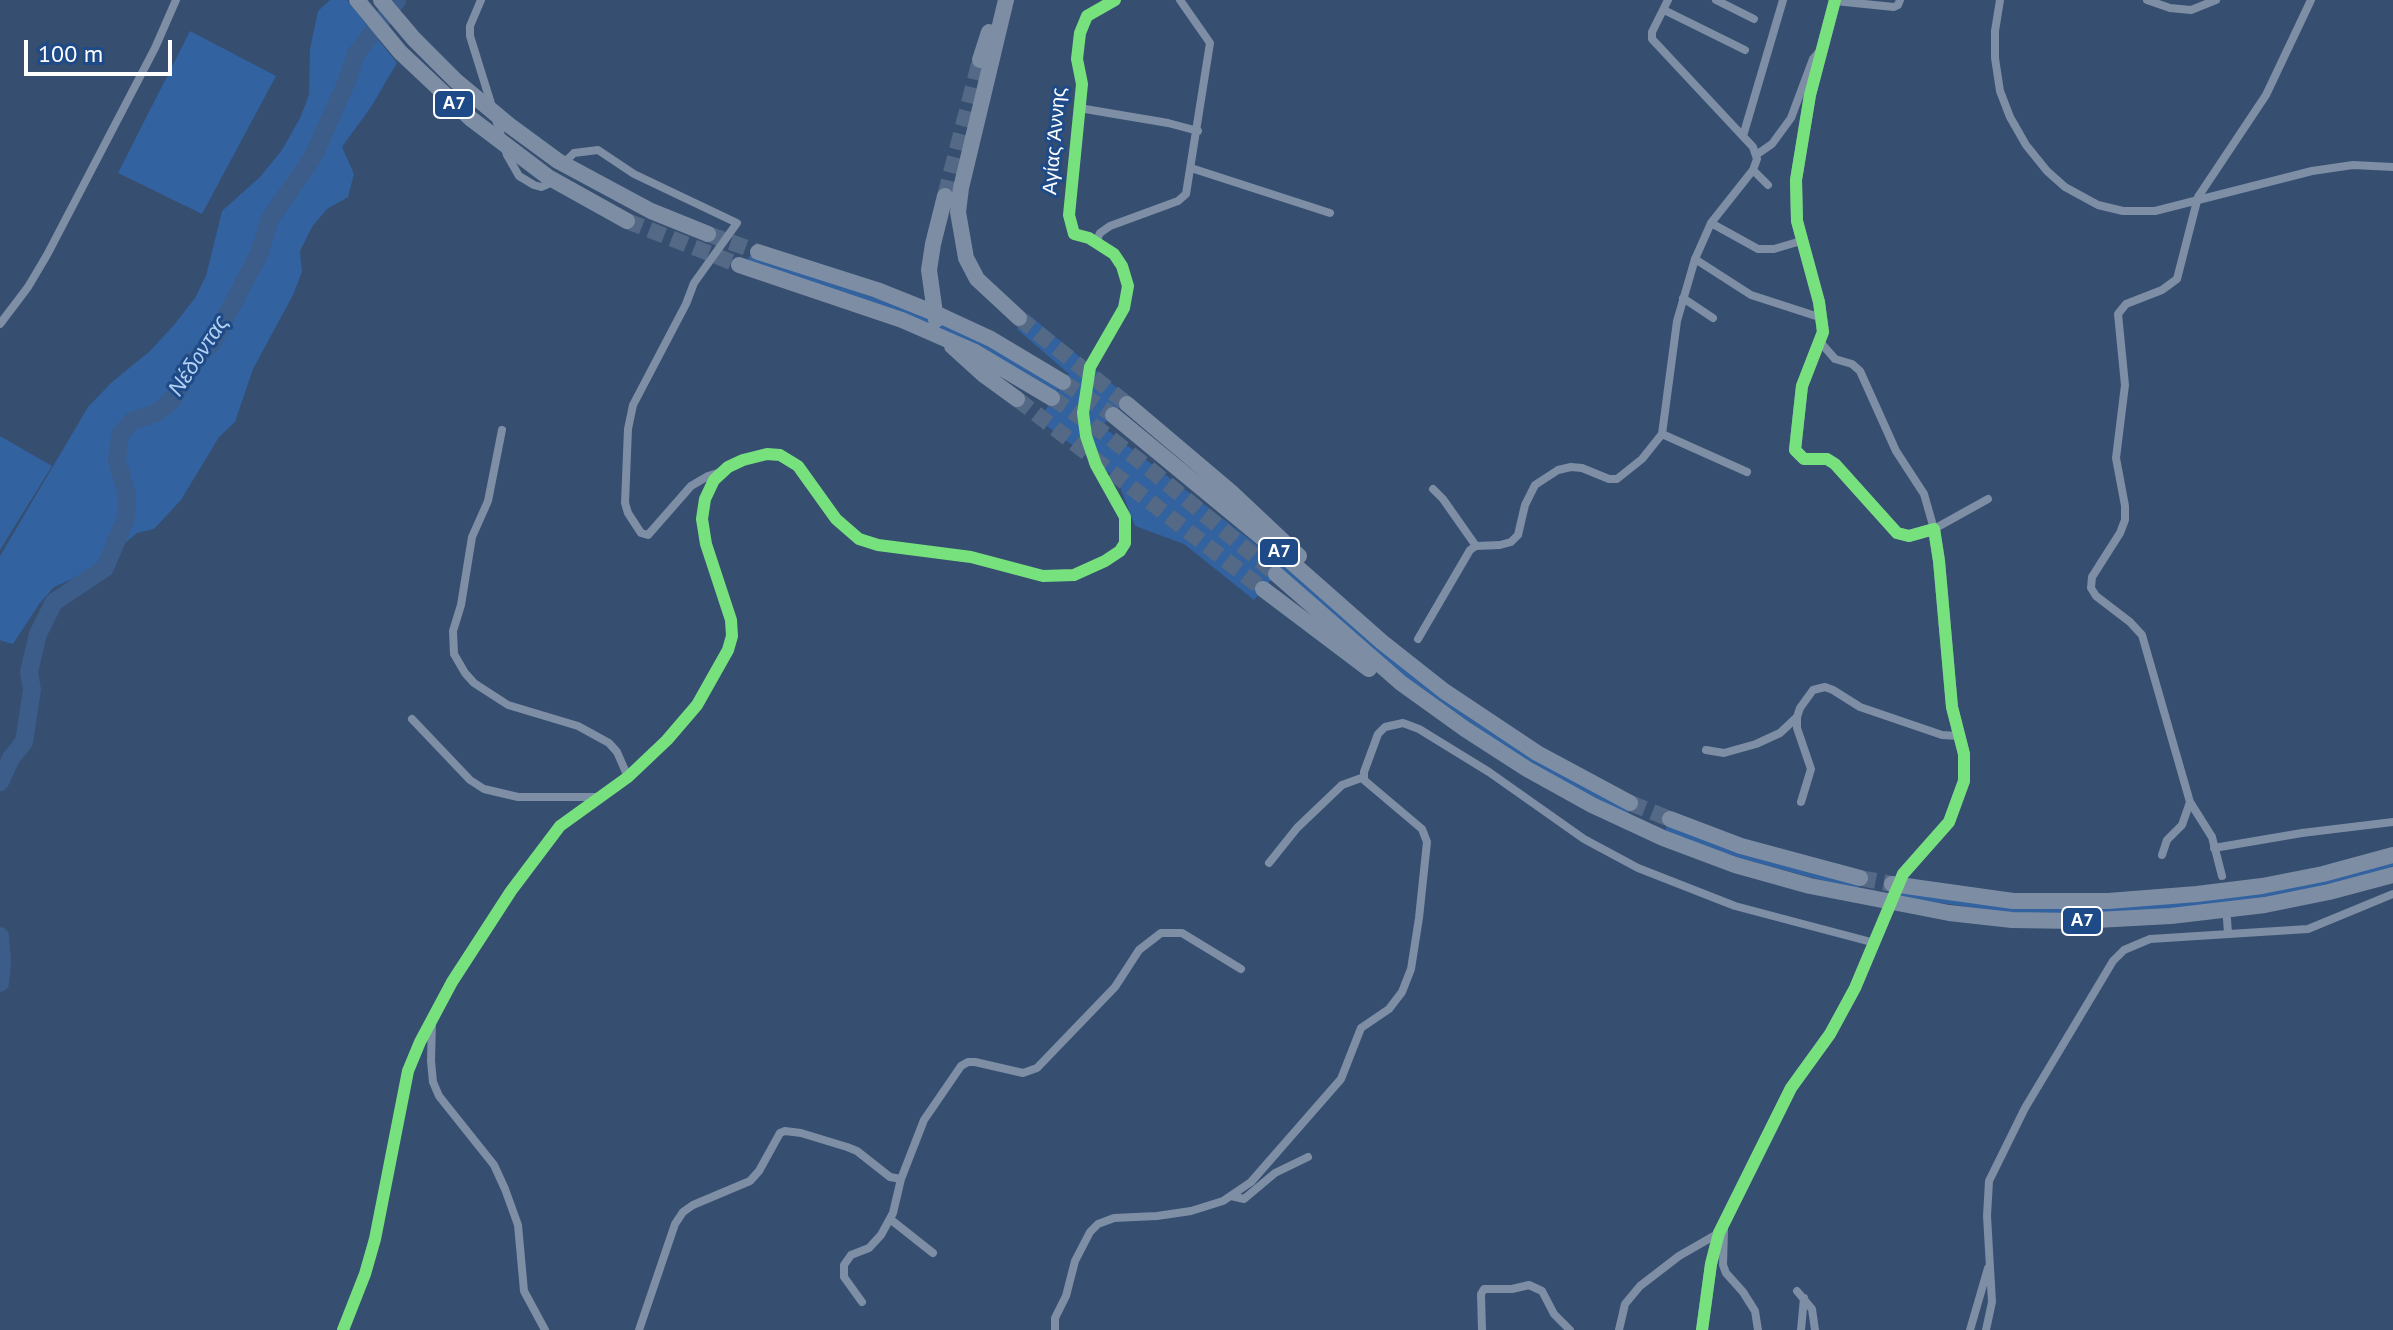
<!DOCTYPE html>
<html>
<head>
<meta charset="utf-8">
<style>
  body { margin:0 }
  #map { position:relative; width:2393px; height:1330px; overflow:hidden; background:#364e70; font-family:"PT Sans",sans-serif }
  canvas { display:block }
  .scale { position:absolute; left:24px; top:40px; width:148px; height:36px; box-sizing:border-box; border:4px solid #fff; border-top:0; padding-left:10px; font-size:24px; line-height:28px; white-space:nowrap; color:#fff; -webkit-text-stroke:6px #1e4b88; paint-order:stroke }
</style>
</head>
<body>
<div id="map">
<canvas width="2393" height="1330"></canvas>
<div class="scale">100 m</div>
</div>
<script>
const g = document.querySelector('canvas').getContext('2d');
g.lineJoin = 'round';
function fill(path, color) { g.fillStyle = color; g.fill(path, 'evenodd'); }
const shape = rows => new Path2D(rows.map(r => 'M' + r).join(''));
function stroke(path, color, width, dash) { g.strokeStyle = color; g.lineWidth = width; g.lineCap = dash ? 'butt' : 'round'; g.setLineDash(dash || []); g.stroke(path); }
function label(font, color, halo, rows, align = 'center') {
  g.font = font + ' "PT Sans",sans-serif'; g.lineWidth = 6; g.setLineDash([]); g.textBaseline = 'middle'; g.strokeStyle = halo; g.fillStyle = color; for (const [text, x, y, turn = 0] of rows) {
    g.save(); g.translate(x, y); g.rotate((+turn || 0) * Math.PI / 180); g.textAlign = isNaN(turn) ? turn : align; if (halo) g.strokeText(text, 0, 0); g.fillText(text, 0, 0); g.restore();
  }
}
fill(shape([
  [330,0,347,0,397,63,371,107,342,147,354,174,348,197,327,209,312,227,300,251,302,272,293,295,253,369,235,422,219,437,181,500,154,529,137,533,92,570,54,587,39,604,13,644,2,641,0,639,0,556,88,407,111,383,150,351,174,325,195,298,206,276,222,211,260,177,282,150,300,118,309,95,310,49,318,11],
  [190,31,276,76,202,214,118,173],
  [749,256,906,308,987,345,1059,387,1056,392,985,350,904,313,748,261],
  [1028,314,1128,397,1102,426,1283,565,1409,673,1471,719,1533,758,1630,809,1628,814,1562,781,1500,744,1407,678,1280,570,1254,600,1184,544,1135,526,1117,479,1039,420,1069,374,1017,329],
  [0,436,52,466,0,550],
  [1667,826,1740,853,1859,885,1858,890,1739,858,1665,831],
  [2393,862,2393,867,2295,893,2198,907,2077,914,2013,913,1890,896,1890,891,2013,907,2109,908]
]), '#32629f');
stroke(shape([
  [0,782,11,758,24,742,32,690,29,672,38,634,54,602,105,568,126,518,127,494,117,461,120,435,132,421,156,413,168,404,175,396,196,358,212,343,259,254,270,219,313,157,347,81,356,54,397,0],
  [0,936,2,962,0,983]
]), '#3c5d89', 18);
stroke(shape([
  [945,196,980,60],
  [627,221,739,265],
  [708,234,758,252],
  [1019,318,1127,404],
  [1063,382,1113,415],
  [1052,398,1101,431,1146,466,1276,574],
  [1017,399,1263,589],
  [1630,803,1670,819],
  [1860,878,1892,884]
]), '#546985', 16, [16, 8]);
stroke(shape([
  [481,0,470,26,470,36,507,155,519,176,534,185,541,187,548,184,553,177],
  [1716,0,1754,19],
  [2000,0,1995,31,1995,58,2000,91,2010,117,2026,145,2047,171,2065,187,2098,205,2123,211,2155,211,2312,171,2353,165,2393,167],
  [2147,0,2170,8,2191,10,2216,0],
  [1835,1,1894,7,1898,5,1900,0],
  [1664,10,1745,50],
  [1079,108,1168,123,1198,131],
  [1743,136,1783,0],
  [1756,155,1772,144,1791,118,1813,59,1820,51],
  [561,166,574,153,598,150,634,174,737,223,694,283,686,304,633,405,628,429,625,503,628,513,641,533,648,535,691,486,708,476,721,472],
  [1191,168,1330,213],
  [1753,170,1768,185],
  [1711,223,1758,249,1774,249,1801,241],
  [1096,242,1100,233,1110,226,1178,201,1186,194,1210,43,1180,0],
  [1695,259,1751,295,1822,318],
  [1683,298,1713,318],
  [0,324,28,287,47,255,155,48,176,0],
  [1821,343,1835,359,1852,364,1860,371,1896,451,1924,494,1934,529,1988,499],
  [502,430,488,501,472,537,461,605,453,631,454,654,465,673,474,683,508,705,578,726,609,743,617,752,628,777],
  [1662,434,1747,472],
  [1433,489,1443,499,1476,546],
  [1418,639,1470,550,1476,546,1500,545,1511,542,1518,535,1525,505,1535,485,1558,470,1571,467,1582,468,1609,479,1617,479,1642,459,1662,434,1677,321,1695,259,1711,223,1753,170,1757,159,1753,147,1652,39,1652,32,1668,0],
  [412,719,470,780,484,789,518,797,597,797],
  [1706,750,1724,753,1756,744,1780,733,1797,717],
  [1801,802,1811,769,1797,728,1797,717,1800,708,1813,690,1825,687,1833,690,1860,707,1942,735,1959,736],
  [2214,848,2302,833,2393,822],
  [2162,855,2167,840,2182,825,2190,802],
  [1269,863,1297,828,1342,785,1364,777],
  [2222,876,2212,837,2190,802,2142,635,2130,622,2096,596,2091,588,2092,577,2120,533,2125,520,2125,506,2116,458,2125,385,2118,314,2126,304,2162,290,2177,279,2198,197,2266,95,2311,0],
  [2227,919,2228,934],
  [432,1022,431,1061,433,1082,439,1096,494,1165,505,1189,518,1225,524,1291,545,1330],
  [1231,1196,1244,1199,1275,1173,1308,1157],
  [890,1219,933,1253],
  [1724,1230,1723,1265,1726,1273,1743,1292,1755,1311,1758,1330],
  [1797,1291,1812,1309,1815,1330],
  [862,1302,844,1277,844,1265,851,1255,869,1248,881,1235,893,1213,901,1179,924,1120,961,1066,968,1062,975,1062,1023,1073,1037,1068,1115,987,1139,950,1161,933,1182,933,1241,969],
  [343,1330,365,1274,375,1239,408,1071,420,1042,452,982,511,891,560,826,628,777,667,740,697,705,728,650,732,636,731,620,706,544,702,519,705,499,714,480,728,467,743,460,767,454,780,455,798,466,836,519,859,539,878,545,971,557,1043,576,1074,575,1105,561,1120,551,1125,543,1125,517,1096,465,1086,436,1083,413,1090,367,1124,308,1128,286,1122,266,1114,254,1089,238,1074,234,1069,215,1082,84,1077,59,1080,33,1087,16,1115,0],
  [639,1330,675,1224,683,1212,693,1205,750,1181,759,1171,780,1133,785,1131,801,1133,847,1147,857,1151,890,1177,901,1179],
  [1055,1330,1055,1318,1066,1296,1075,1261,1090,1232,1098,1224,1114,1218,1157,1216,1191,1211,1223,1201,1251,1182,1341,1079,1361,1028,1389,1009,1402,992,1411,969,1419,918,1427,842,1422,829,1364,780,1364,772,1378,734,1385,727,1403,723,1419,729,1489,772,1584,839,1638,868,1735,906,1875,943],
  [1482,1330,1481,1294,1484,1289,1512,1289,1529,1285,1542,1291,1554,1314,1570,1330],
  [1619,1330,1625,1304,1640,1286,1679,1256,1719,1233],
  [1801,1330,1804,1298],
  [1970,1330,1988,1268],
  [1986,1330,1992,1302,1987,1216,1989,1181,2025,1108,2113,961,2124,950,2150,939,2308,929,2393,894]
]), '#7d8ea5', 8);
stroke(shape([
  [1702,1330,1711,1264,1719,1233,1791,1088,1830,1034,1855,988,1903,874,1949,822,1964,781,1964,754,1952,707,1939,561,1934,529,1909,536,1897,533,1835,464,1827,459,1804,459,1795,450,1802,386,1823,332,1819,302,1797,221,1796,180,1810,95,1835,0]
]), '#798aa1', 12);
stroke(shape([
  [357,0,400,52,470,118,548,177,627,221],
  [381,0,414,39,456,81,509,125,558,161,651,211,708,234],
  [1006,0,961,188,958,212,966,258,977,279,1019,318],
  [980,60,989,32],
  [758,252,877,290,937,314,991,339,1063,382],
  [739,265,902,320,973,351,1052,398],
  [936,320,929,270,933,244,945,196],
  [952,346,984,375,1017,399],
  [1127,404,1231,492,1299,556],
  [1113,415,1289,560,1382,642,1444,691,1537,753,1630,803],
  [1276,574,1401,683,1465,729,1527,769,1592,805,1663,838,1735,865,1810,886,1949,913,2012,920,2077,921,2171,916,2265,905,2329,892,2393,875],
  [1263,589,1369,669],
  [1670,819,1741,846,1860,878],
  [1892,884,2013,901,2108,901,2197,894,2262,886,2323,874,2393,855]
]), '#7d8ea4', 16);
stroke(shape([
  [343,1330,365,1274,375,1239,408,1071,420,1042,452,982,511,891,560,826,628,777,667,740,697,705,728,650,732,636,731,620,706,544,702,519,705,499,714,480,728,467,743,460,767,454,780,455,798,466,836,519,859,539,878,545,971,557,1043,576,1074,575,1105,561,1120,551,1125,543,1125,517,1096,465,1086,436,1083,413,1090,367,1124,308,1128,286,1122,266,1114,254,1089,238,1074,234,1069,215,1082,84,1077,59,1080,33,1087,16,1115,0],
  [1702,1330,1711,1264,1719,1233,1791,1088,1830,1034,1855,988,1903,874,1949,822,1964,781,1964,754,1952,707,1939,561,1934,529,1909,536,1897,533,1835,464,1827,459,1804,459,1795,450,1802,386,1823,332,1819,302,1797,221,1796,180,1810,95,1835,0]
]), '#77e17e', 12);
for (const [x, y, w] of [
  [454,104,40],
  [1279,552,40],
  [2082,921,40]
]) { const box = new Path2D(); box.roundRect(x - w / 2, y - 14, w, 28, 6); g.fillStyle = '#1e4b88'; g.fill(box); stroke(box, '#fff', 2); }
label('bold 18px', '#fff', null, [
  ["Α7",454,104],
  ["Α7",1279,552],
  ["Α7",2082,921]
]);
label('20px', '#fff', '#1e4b88', [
  ["Αγίας Άννης",1055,141,-85]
]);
label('italic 22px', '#b3d0f3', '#1e4b88', [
  ["Νέδoντας",199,356,-57]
]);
</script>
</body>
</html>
